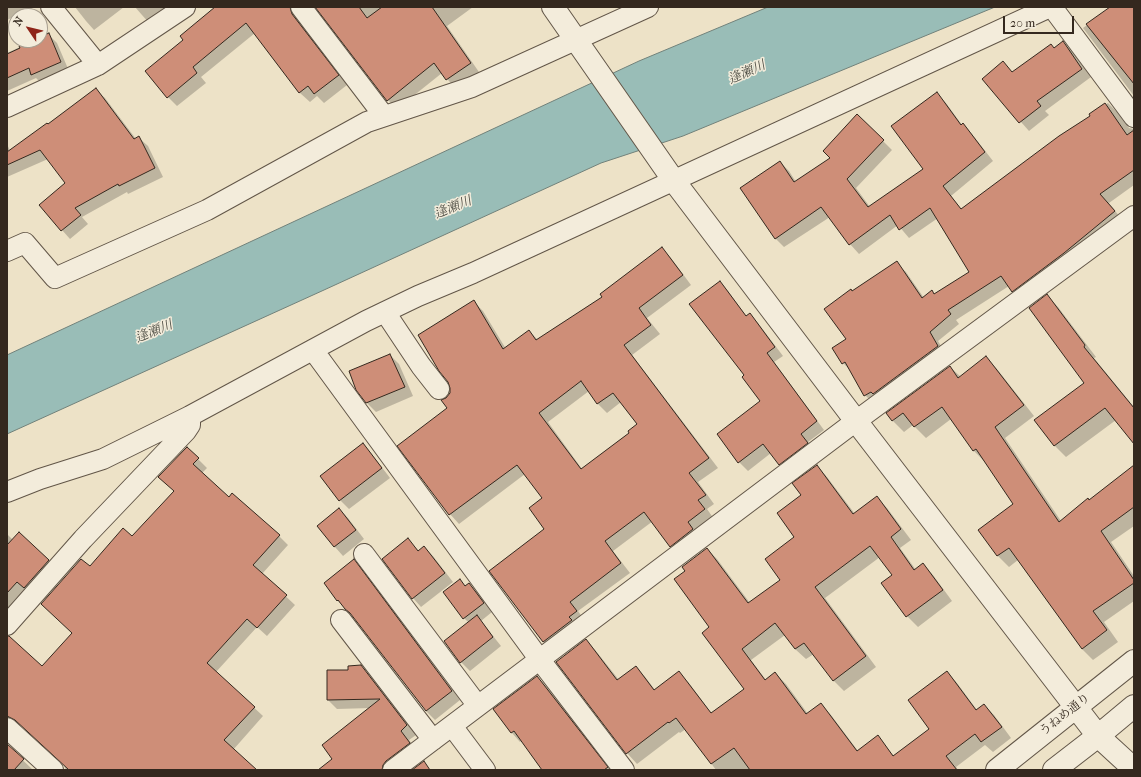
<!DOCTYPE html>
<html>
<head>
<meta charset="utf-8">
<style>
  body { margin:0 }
  #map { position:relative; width:1141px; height:777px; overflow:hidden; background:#ede2c7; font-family:"IM FELL French Canon",serif }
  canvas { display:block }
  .frame { position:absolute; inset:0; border:8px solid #34281e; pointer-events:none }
  .north { position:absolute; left:8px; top:8px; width:40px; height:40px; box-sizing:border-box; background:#f3ecdb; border:1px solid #a79e8f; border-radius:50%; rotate:305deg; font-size:11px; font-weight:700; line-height:16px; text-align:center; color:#34281e }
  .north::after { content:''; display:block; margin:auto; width:14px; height:18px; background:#8f2418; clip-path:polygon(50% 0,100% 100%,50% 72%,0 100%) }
  .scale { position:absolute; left:1003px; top:16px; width:71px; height:18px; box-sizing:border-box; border:2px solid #34281e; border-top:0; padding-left:5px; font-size:12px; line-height:14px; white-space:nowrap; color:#34281e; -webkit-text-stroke:3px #f3ecdb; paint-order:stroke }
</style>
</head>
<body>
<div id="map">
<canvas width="1141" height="777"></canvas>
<div class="frame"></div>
<div class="north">N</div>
<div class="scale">20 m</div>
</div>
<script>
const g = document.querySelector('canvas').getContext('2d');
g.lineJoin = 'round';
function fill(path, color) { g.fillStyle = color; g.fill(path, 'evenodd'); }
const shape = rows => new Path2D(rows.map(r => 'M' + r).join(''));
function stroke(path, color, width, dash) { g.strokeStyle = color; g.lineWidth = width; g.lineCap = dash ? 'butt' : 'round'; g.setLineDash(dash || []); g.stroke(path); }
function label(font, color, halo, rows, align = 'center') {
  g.font = font + ' "IM FELL French Canon","Noto Serif JP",serif'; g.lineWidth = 3; g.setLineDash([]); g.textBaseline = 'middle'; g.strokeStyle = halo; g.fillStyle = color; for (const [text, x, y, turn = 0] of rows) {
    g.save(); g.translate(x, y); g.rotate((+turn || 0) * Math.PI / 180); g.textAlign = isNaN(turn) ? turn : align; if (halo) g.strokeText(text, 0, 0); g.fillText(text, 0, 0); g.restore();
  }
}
const water = shape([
  [768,7,995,7,683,136,601,163,324,290,7,434,7,355,639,61,768,7]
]);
fill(water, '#99bdb7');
stroke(water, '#71817a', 1);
fill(shape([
  [7,7,35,7,7,20],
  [75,7,124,7,94,30,86,21],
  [135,7,169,7,149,23],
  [217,7,304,7,299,18,301,24,347,85,324,103,317,96,310,102,300,93,255,33,201,77,206,83,177,106,168,97,185,40],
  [317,7,473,7,447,26,479,72,456,89,442,73,397,109,388,100],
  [1112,7,1134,7,1134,96,1083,28],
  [48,34,57,43,69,71,41,83,36,78,7,91,7,53,35,40,40,40,40,38],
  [1063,42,1072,51,1091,77,1045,111,1049,115,1029,131,983,79,1003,63,1013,73],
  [96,90,105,98,136,139,139,138,148,146,163,177,128,194,127,192,82,217,88,224,70,239,62,230,66,183,48,159,7,177,7,144,10,151,48,126],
  [936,94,946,103,962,125,963,124,972,134,993,161,951,196,962,210,1092,116,1091,115,1108,103,1117,112,1129,128,1134,129,1134,185,1109,203,1123,221,1022,300,1009,286,956,320,959,324,938,341,947,356,874,404,865,395,851,371,843,363,853,292,896,263,906,272,924,298,935,295,971,272,938,218,909,238,898,225,859,254,850,244,830,217,784,247,775,238,780,162,789,171,796,182,883,141,892,150,856,188,870,207,924,169],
  [662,249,671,258,691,285,647,318,660,334,632,355,718,468,698,482,714,504,707,509,714,519,680,555,671,546,653,521,613,551,630,573,578,611,585,621,553,651,544,642,490,571,545,529,544,499,525,474,459,524,450,514,448,408,447,399,451,393,474,302,483,311,506,349,529,331,538,340,603,297],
  [589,391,598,404,607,413,621,402,638,424,630,433,582,469,548,422],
  [720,282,728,291,747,317,750,314,758,323,783,356,774,362,824,430,808,442,815,452,788,473,771,453,748,471,739,462,718,434,761,402,745,376],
  [1047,296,1058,307,1096,357,1094,358,1134,407,1134,443,1116,420,1066,457,1055,446,1036,420,1086,383],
  [390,355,399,364,413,396,376,412,367,403,357,389],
  [986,358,997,369,1034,416,1005,438,1061,521,1134,467,1134,526,1111,542,1134,576,1134,601,1104,622,1118,642,1093,660,1082,649,1018,560,1009,567,998,556,979,530,1014,504,985,462,974,451,951,419,926,438,913,425,904,432,893,421,950,367,961,377],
  [362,444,371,453,390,478,349,509,340,500,322,476],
  [198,459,207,468,201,474,229,498,279,536,288,545,262,574,295,605,267,636,257,627,216,672,263,716,233,750,255,770,66,770,63,763,25,728,20,725,13,726,7,730,7,637,42,667,74,633,90,568,133,537,175,491,169,486],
  [817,466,827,477,855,514,877,498,887,508,911,540,900,548,916,570,923,564,933,575,952,601,918,627,907,616,883,583,893,575,880,557,825,598,876,667,844,691,834,681,814,654,806,659,795,649,785,635,751,660,766,680,775,673,786,684,808,714,821,705,831,715,858,751,878,737,894,756,930,729,947,672,957,683,977,710,984,705,994,715,1011,738,993,752,985,745,956,767,958,770,716,770,686,729,680,733,679,732,637,764,627,753,586,640,596,651,619,680,636,667,646,678,655,690,679,673,689,683,712,714,745,689,711,627,686,571,707,549,717,559,750,603,781,580,795,537,802,495],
  [339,509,348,518,364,539,343,556,335,547,318,526],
  [19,533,58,569,7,617,7,534,13,540],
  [408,540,419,551,424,547,433,556,453,582,421,607,413,598],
  [354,561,363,569,460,700,435,720,426,711,355,618,338,601,325,583],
  [469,584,478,593,492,612,481,621,501,646,470,671,461,662,469,623,464,618,465,586],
  [361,666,370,676,416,735,409,740,418,752,395,770,326,770,371,708,337,709,328,700,349,671],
  [537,677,546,686,611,770,543,770,522,740,520,742,512,733,495,709],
  [7,745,32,769,31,770,7,770]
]), '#0003');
const building = shape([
  [215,7,290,7,292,14,339,75,314,94,308,86,299,93,246,23,193,67,197,73,167,98,145,71,183,40,180,36,215,7],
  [315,7,359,7,367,18,382,7,432,7,471,63,446,80,434,63,387,101,315,7],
  [1110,7,1134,7,1134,84,1086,24,1110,7],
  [49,33,61,62,31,75,29,68,7,78,7,54,20,48,19,46,33,40,40,40,40,37,49,33],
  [1063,41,1082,69,1037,101,1041,106,1019,123,982,79,1003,61,1012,72,1051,44,1054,48,1063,41],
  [96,88,134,139,139,136,155,168,119,186,118,184,75,208,81,215,61,231,39,205,65,183,40,150,7,165,7,152,47,123,48,124,96,88],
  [937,92,961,125,963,123,985,152,943,186,961,209,1059,136,1090,116,1089,114,1105,103,1127,135,1134,130,1134,170,1100,194,1115,211,1064,253,1012,292,1001,276,948,310,951,314,930,332,938,346,873,394,871,392,864,396,845,362,842,364,832,348,846,339,824,309,851,289,852,291,897,261,922,298,932,290,934,294,969,272,930,208,899,230,890,215,849,245,821,207,775,239,740,188,780,161,794,182,830,158,823,151,857,114,884,140,847,179,868,207,923,169,891,126,937,92],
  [662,247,683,275,639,308,651,325,624,345,709,458,689,473,706,495,698,500,705,509,688,522,693,529,670,547,644,512,605,541,621,563,570,602,577,611,569,617,572,620,543,642,489,571,544,529,529,508,542,498,517,465,449,515,397,446,447,408,441,400,446,398,450,393,450,388,448,382,439,371,418,335,474,300,503,349,529,330,536,340,602,297,600,294,662,247],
  [581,381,597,404,613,393,637,424,628,431,629,433,581,469,539,413,581,381],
  [720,281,746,316,750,313,775,347,767,353,817,421,801,434,808,443,779,465,763,444,738,463,717,434,760,401,742,377,744,375,689,304,720,281],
  [1047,294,1085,345,1084,347,1134,408,1134,444,1105,408,1054,446,1034,420,1084,383,1029,308,1047,294],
  [390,354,405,387,366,403,356,390,349,371,390,354],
  [986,356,1024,405,995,427,1059,522,1088,498,1089,500,1134,465,1134,507,1101,531,1134,580,1134,583,1093,611,1107,630,1082,649,1009,548,997,556,978,530,1013,504,976,449,973,451,942,407,914,427,903,413,892,421,886,413,950,366,958,378,986,356],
  [363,443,382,468,339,501,320,476,363,443],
  [187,447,199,458,193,464,229,497,232,493,280,535,253,565,287,595,257,628,247,619,207,663,255,707,224,740,257,770,69,770,15,720,7,716,7,636,9,636,42,666,72,633,41,604,81,559,90,566,123,528,132,536,174,491,158,477,187,447],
  [817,465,853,514,877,496,901,529,891,537,914,570,923,563,943,590,906,617,881,583,892,575,870,546,815,587,866,656,833,681,804,643,795,649,775,623,742,649,765,680,775,672,806,714,821,703,857,751,878,735,893,756,929,729,908,700,947,671,976,710,984,704,1002,727,981,742,975,734,946,756,957,770,750,770,734,748,711,764,676,718,669,723,668,722,626,754,556,662,586,639,617,680,636,666,654,690,679,671,711,713,744,689,702,633,709,627,674,579,685,571,682,567,707,548,748,603,780,580,765,559,794,537,777,513,801,495,792,483,817,465],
  [339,508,356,530,334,547,317,526,339,508],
  [19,532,49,560,24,588,17,582,7,593,7,545,19,532],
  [408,538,418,551,424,546,445,573,412,599,382,559,408,538],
  [354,559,452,691,426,711,350,613,345,609,338,600,337,601,324,583,354,559],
  [460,579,465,586,469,583,484,603,463,619,443,592,460,579],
  [477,615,493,637,460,663,444,641,477,615],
  [361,665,407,725,401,731,410,743,386,761,383,765,382,770,318,770,332,759,322,745,380,699,327,700,327,670,348,670,348,666,361,665],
  [537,676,608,767,604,770,542,770,514,731,511,733,493,709,537,676],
  [7,744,24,759,14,770,7,770,7,744],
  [424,761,430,770,412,770,424,761]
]);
fill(building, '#ce8e78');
stroke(building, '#34281e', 1);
const minor = shape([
  [51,7,98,65],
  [301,7,384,116],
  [1052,7,1134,117],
  [7,107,98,65,185,7],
  [7,251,25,243,55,278,207,210,367,122,472,87,648,7],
  [385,312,421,366,439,389],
  [313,350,540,660,624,770],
  [7,492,40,479,103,459,190,416,366,321,418,296,473,273,1050,7],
  [364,554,478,706],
  [341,620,433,740],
  [7,625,83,539,186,431,190,425,190,416],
  [452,726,485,770],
  [7,728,53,770],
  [393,770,856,421,1134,216]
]);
const tertiary = shape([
  [553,7,674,181,856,421,1098,736,1134,769],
  [997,770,1134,661],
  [1054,770,1098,736,1134,706]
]);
stroke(minor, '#625648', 22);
stroke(tertiary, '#625648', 24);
stroke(minor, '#f3ecdb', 20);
stroke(tertiary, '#f3ecdb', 22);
label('12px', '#34281e', '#f3ecdb', [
  ["うねめ通り",1065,715,-38]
]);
label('italic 13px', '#4d4d44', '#f3ecdb', [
  ["逢瀬川",747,73,-24],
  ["逢瀬川",453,208,-22],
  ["逢瀬川",154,332,-22]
]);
</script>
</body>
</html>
